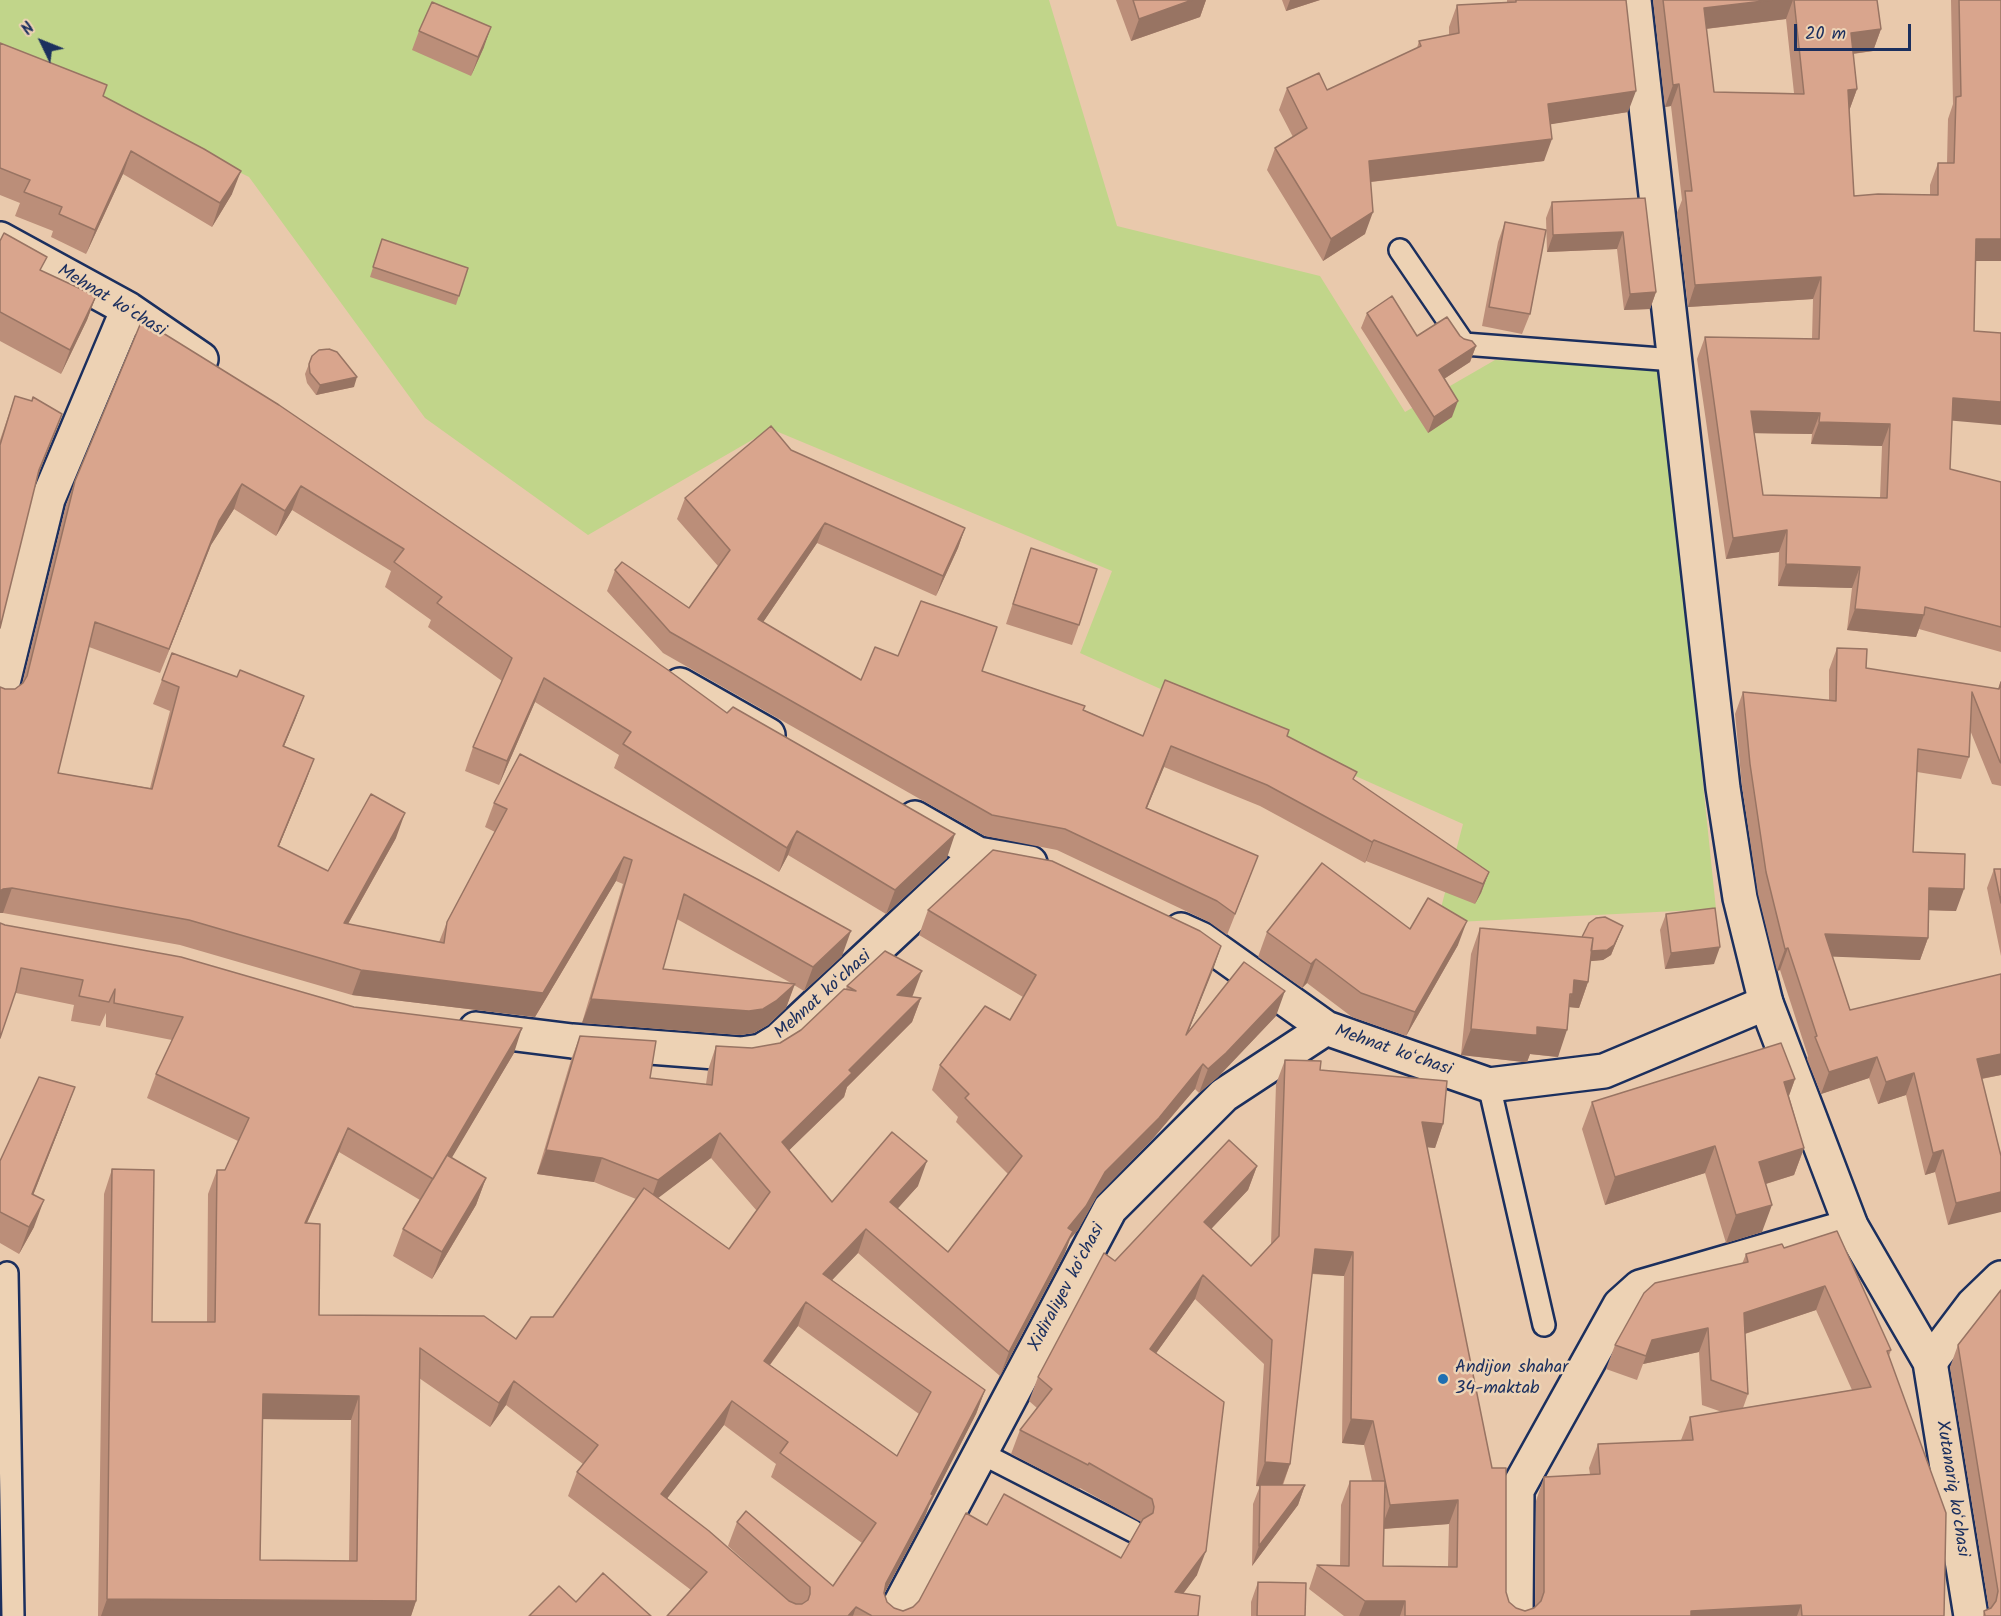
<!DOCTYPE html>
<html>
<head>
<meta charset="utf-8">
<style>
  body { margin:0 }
  #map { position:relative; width:2001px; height:1616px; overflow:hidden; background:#e9c9ac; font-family:Kalam,sans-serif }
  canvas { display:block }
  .north { position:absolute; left:12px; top:12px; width:60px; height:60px; -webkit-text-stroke:4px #edd2b4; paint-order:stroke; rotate:313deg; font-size:16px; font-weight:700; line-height:24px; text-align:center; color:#1b2f5e }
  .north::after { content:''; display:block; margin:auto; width:21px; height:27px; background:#1b2f5e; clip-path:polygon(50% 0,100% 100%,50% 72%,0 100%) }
  .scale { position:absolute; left:1794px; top:24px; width:117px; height:27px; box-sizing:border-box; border:3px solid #1b2f5e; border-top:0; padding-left:8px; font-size:18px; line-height:21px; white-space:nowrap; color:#1b2f5e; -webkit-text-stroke:4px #edd2b4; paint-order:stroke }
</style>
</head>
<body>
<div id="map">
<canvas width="2001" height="1616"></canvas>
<div class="north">N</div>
<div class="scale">20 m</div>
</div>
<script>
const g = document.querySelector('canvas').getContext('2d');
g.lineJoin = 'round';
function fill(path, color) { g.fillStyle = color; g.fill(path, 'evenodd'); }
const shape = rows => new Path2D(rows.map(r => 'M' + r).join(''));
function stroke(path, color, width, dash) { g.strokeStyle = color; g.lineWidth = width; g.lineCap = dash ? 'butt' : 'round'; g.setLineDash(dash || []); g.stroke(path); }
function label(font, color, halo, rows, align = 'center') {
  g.font = font + ' Kalam,sans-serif'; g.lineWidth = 5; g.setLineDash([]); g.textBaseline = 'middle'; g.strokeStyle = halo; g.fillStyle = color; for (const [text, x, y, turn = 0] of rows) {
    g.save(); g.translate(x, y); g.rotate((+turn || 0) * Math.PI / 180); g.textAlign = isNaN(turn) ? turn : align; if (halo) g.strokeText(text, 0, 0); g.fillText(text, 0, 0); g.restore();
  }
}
fill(shape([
  [0,0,1049,0,1117,226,1320,276,1405,412,1495,360,1660,368,1716,909,1437,923,1463,824,1080,653,1112,571,771,429,588,535,425,418,249,177,0,53]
]), '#c1d58a');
const lane = shape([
  [1400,250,1464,344,1674,360],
  [1489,1085,1544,1325],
  [7,1273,13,1616],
  [981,1453,1133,1531]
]);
const street = shape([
  [0,239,128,309,201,359],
  [680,685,768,735],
  [0,695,48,499,128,309],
  [915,818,978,854,1030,863],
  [1181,930,1201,939,1326,1028,1489,1085,1604,1071,1766,1003],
  [476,1029,572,1041,741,1054,761,1051,779,1040,978,854],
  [1930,1362,1973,1305,2001,1278],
  [894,1616,1110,1209,1224,1095,1326,1028],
  [1516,1616,1517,1490,1620,1305,1640,1287,1851,1226]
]);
const secondary = shape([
  [1634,0,1723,788,1740,898,1766,1003,1851,1226,1930,1362,1971,1616]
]);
stroke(lane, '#1b2f5e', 26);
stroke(street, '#1b2f5e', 38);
stroke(secondary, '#1b2f5e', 38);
stroke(lane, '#edd2b4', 21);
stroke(street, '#edd2b4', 33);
stroke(secondary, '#edd2b4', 33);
fill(shape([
  [1116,0,1206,0,1200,17,1131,41],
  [1282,0,1320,0,1286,11],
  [1507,0,1626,0,1628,112,1550,124,1544,161,1371,182,1365,234,1323,261,1267,170,1275,148,1293,137,1279,110,1287,88,1327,90,1417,48,1419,41,1449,35,1449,27,1457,5,1507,2],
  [1653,0,1877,0,1881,29,1873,51,1853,54,1857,89,1849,111,1854,196,1930,195,1930,185,1938,163,1947,163,1948,119,1953,104,1951,0,2001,0,2001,261,1976,261,1952,421,1950,469,2001,482,2001,652,1919,629,1916,637,1847,630,1852,588,1778,586,1779,552,1726,559,1697,359,1705,337,1812,339,1813,299,1688,307,1677,213,1682,200,1671,106,1665,107],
  [1786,19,1794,93,1714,92,1706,29],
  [1754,433,1812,434,1811,444,1882,446,1880,498,1763,495],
  [419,31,484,47,471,76,412,50],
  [0,43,107,85,103,96,232,194,212,227,123,174,86,254,51,237,53,231,15,216,20,203,0,195],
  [1645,198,1656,292,1650,309,1624,310,1617,249,1547,252,1546,218,1552,202],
  [1505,222,1530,314,1522,334,1482,326,1498,242],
  [382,239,468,268,456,305,370,277],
  [0,241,42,271,96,296,87,320,61,374,0,341],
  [1367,313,1417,336,1460,336,1476,346,1470,362,1444,379,1452,417,1428,433,1361,328],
  [142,320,727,713,947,858,886,914,788,855,779,872,614,768,619,755,535,702,499,785,465,771,473,747,502,681,428,627,431,620,385,587,391,571,292,510,276,536,234,509,211,545,160,673,89,647,58,773,150,788,170,711,153,704,172,653,237,677,304,696,284,746,314,759,305,783,279,846,328,871,396,838,348,924,439,942,447,922,495,832,485,827,494,803,520,754,842,956,804,991,794,985,786,1008,768,1025,754,1033,740,1035,582,1023,623,884,616,881,535,1017,352,995,180,945,3,913,0,913,0,687,5,689,15,689,22,684,66,505,75,481],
  [677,919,733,951,791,983,663,969],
  [312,356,354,387,316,395,307,383,305,374],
  [15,396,62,414,37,478,0,628,0,440],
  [791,450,965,528,958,548,936,596,817,543,763,622,861,680,898,656,982,671,1084,710,1143,736,1287,736,1354,780,1489,872,1481,893,1475,904,1366,861,1365,863,1260,806,1164,767,1147,808,1250,877,1227,935,1209,922,1057,850,985,836,663,653,607,591,615,570,689,608,718,566,677,519,685,498],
  [1031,548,1079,625,1072,645,1006,624],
  [1837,648,1866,668,1998,689,2001,681,2001,786,1992,784,1970,730,1969,757,1961,779,1917,772,1913,852,1956,911,1929,910,1928,938,1920,960,1832,956,1850,1010,2001,974,2001,1075,1982,1079,2001,1156,1948,1225,1935,1172,1925,1175,1906,1095,1878,1104,1869,1078,1821,1094,1807,1059,1808,1056,1780,970,1777,971,1758,894,1742,786,1735,714,1743,692,1829,701,1829,670],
  [1994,869,2001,869,2001,956,1987,888],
  [928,910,1221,946,1188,1033,1276,1016,1218,1077,1199,1093,1195,1089,1150,1142,1097,1196,1078,1230,1070,1239,1064,1255,1000,1376,858,1253,832,1280,985,1390,976,1414,929,1506,924,1519,884,1594,887,1602,894,1608,903,1611,913,1607,987,1525,1121,1558,1141,1522,1080,1488,1079,1489,1011,1454,1020,1430,1037,1408,1029,1401,1038,1377,1115,1261,1257,1166,1248,1190,1211,1229,1251,1266,1271,1245,1276,1084,1285,1060,1320,1070,1443,1124,1435,1148,1427,1147,1506,1592,1509,1602,1516,1608,1525,1611,1535,1607,1536,1501,1544,1477,1590,1474,1589,1468,1598,1444,1681,1440,1690,1417,1722,1412,1702,1405,1699,1352,1643,1364,1637,1380,1606,1369,1615,1345,1742,1264,1746,1254,1784,1248,1837,1231,1891,1350,1889,1356,1944,1616,1344,1616,1309,1589,1317,1565,1340,1566,1341,1505,1350,1481,1372,1481,1364,1445,1342,1443,1344,1276,1312,1274,1290,1464,1283,1485,1305,1485,1298,1505,1252,1566,1253,1504,1260,1486,1256,1486,1264,1364,1195,1299,1156,1353,1197,1575,1183,1594,1198,1616,667,1616,691,1590,568,1496,577,1472,583,1464,506,1405,490,1427,419,1378,416,1601,411,1616,98,1616,104,1194,112,1169,152,1322,207,1322,208,1194,217,1170,225,1170,238,1141,147,1098,156,1074,172,1040,106,1027,106,1013,100,1026,71,1021,74,1005,16,993,5,925,354,1007,514,1053,451,1158,486,1178,476,1205,432,1279,393,1256,403,1229,420,1200,339,1152,307,1223,319,1315,516,1339,553,1317,636,1199,594,1182,537,1174,571,1060,580,1036,650,1078,706,1084,708,1070,716,1046,752,1048,780,1043,801,1030,846,989,847,986,913,995,912,997,921,998,912,1022,847,1087,844,1097,789,1150,832,1202,918,1186,897,1208,948,1252,1008,1174,956,1122,958,1117,932,1090,940,1065,1010,1020,1023,997,919,935],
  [711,1158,757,1211,729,1249,657,1198],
  [1816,1310,1852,1390,1743,1408,1748,1394,1745,1334],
  [798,1326,919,1414,897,1456,770,1365],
  [262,1419,351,1420,349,1561,260,1560],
  [724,1425,776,1464,771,1477,862,1543,833,1586,737,1522,728,1546,790,1602,667,1498],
  [1449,1524,1448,1567,1383,1566,1384,1529],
  [1666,914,1714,964,1665,969,1660,930],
  [1623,926,1611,955,1603,960,1590,961,1588,982,1579,1008,1569,1007,1558,1057,1530,1054,1527,1062,1524,1062,1461,1055,1471,954,1480,928,1582,937],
  [1410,929,1458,945,1406,1036,1352,1017,1307,983,1302,988,1258,957,1267,932],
  [1795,1079,1789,1096,1804,1148,1794,1175,1766,1184,1762,1232,1726,1243,1705,1173,1605,1205,1582,1129,1592,1102],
  [65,1114,33,1195,34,1227,19,1254,0,1243,0,1161],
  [2001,1290,2001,1616,1983,1616,1984,1611,1989,1609,1950,1367,1958,1345],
  [1258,1582,1305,1616,1251,1616,1251,1602]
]), '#bb8e79');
fill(shape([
  [1192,0,1206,0,1200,17,1131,41,1139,19],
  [1290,0,1320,0,1286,11],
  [1772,0,1793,0,1786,19,1696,30,1704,8],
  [491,27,484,47,471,76,478,57],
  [1881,29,1873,51,1843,55,1851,33],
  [1679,84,1671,106,1665,107,1673,85],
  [1857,89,1849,111,1840,112,1848,90],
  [1636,91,1628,112,1540,126,1548,104],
  [1552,139,1544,161,1361,183,1369,161],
  [131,151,123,174,86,254,95,230],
  [241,171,232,194,212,227,220,203],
  [1373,212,1365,234,1323,261,1331,239],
  [1623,232,1617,249,1547,252,1553,235],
  [1976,239,2001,239,2001,261,1968,261],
  [1821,277,1813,299,1688,307,1695,285],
  [1656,292,1650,309,1624,310,1630,294],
  [96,296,87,320,61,374,70,350],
  [1476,346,1470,362,1433,386,1439,370],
  [357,377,354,387,316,395,320,385],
  [1953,398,2001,402,2001,425,1945,420],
  [1458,401,1452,417,1428,433,1434,417],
  [1751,411,1820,413,1812,434,1743,433],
  [62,414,53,438,30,494,39,470],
  [1819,422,1890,424,1882,446,1811,444],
  [242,484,234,509,211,545,160,673,219,521],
  [301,486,292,510,276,536,285,511],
  [825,523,817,543,751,640,758,619],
  [965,528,958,548,936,596,943,576],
  [1787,530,1779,552,1726,559,1733,538],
  [1786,564,1860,567,1852,588,1778,586],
  [1855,609,1924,615,1916,637,1847,630],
  [544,678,535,702,499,785,507,761],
  [304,696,295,720,274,770,283,746],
  [1171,746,1164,767,1138,829,1146,808],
  [314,759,305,783,269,870,278,846],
  [405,813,396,838,335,947,344,923],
  [797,831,788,855,779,872,787,848],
  [955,834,947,858,886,914,895,890],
  [1374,840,1366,861,1365,863,1372,842],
  [624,857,616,881,535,1017,352,995,361,970,543,993],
  [1489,872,1481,893,1475,904,1483,884],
  [12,888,3,913,0,913,0,891,3,889],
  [1929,888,1964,889,1956,911,1921,910],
  [1467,921,1458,945,1406,1036,1415,1012],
  [1623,926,1611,955,1603,960,1571,963],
  [851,931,842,956,804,991,813,967],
  [1825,934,1928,938,1920,960,1817,956],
  [1221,946,1213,970,1177,1059,1186,1035],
  [1720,947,1714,964,1665,969,1671,953],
  [1788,948,1780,970,1777,971,1785,949],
  [1316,959,1307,983,1302,988,1311,964],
  [922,971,913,995,889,1019,897,995],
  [1574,980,1588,982,1579,1008,1568,1007],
  [795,984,786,1008,768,1025,754,1033,740,1035,582,1023,591,999],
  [1285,991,1276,1016,1218,1077,1199,1093,1208,1069],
  [921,998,912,1022,847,1087,844,1097,773,1166,782,1142,849,1070],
  [1537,1027,1567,1030,1558,1057,1530,1054,1527,1062,1524,1062,1461,1055,1471,1029],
  [522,1028,514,1053,425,1203,433,1179],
  [2001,1054,2001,1075,1969,1081,1977,1059],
  [1877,1057,1869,1078,1821,1094,1829,1072],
  [1203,1064,1195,1089,1150,1142,1097,1196,1078,1230,1070,1239,1064,1255,1000,1376,1009,1352,1068,1228,1105,1172],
  [1914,1073,1906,1095,1878,1104,1886,1082],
  [1795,1079,1785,1106,1784,1082],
  [75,1087,65,1114,23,1221,32,1194],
  [1422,1122,1443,1124,1435,1148,1413,1146],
  [348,1128,339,1152,296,1247,305,1223],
  [720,1133,711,1158,649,1205,658,1180],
  [1715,1146,1705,1173,1605,1205,1615,1177],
  [1804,1148,1794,1175,1749,1189,1759,1162],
  [546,1150,602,1158,594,1182,537,1174],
  [1943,1150,1935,1172,1925,1175,1933,1153],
  [927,1161,918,1186,882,1226,890,1202],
  [1257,1166,1248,1190,1195,1246,1204,1222],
  [486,1178,476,1205,432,1279,442,1252],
  [2001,1192,2001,1212,1948,1225,1956,1203],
  [44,1200,34,1227,19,1254,29,1227],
  [1772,1205,1762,1232,1726,1243,1736,1215],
  [866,1229,858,1253,814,1299,823,1274],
  [1315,1249,1353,1252,1344,1276,1306,1273],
  [1203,1275,1195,1299,1142,1373,1150,1349],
  [1825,1286,1816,1310,1735,1337,1744,1313],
  [806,1302,798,1326,755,1385,764,1361],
  [1708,1328,1699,1352,1643,1364,1637,1380,1652,1340],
  [514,1381,506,1405,490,1427,499,1403],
  [985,1390,976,1414,929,1506,924,1519,877,1607,886,1583],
  [263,1394,359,1396,351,1420,254,1419],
  [732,1401,724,1425,652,1518,661,1494],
  [1351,1419,1373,1421,1364,1445,1342,1443],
  [1265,1462,1290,1464,1281,1488,1256,1486],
  [1305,1485,1298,1505,1252,1566,1259,1546],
  [1458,1500,1449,1524,1381,1529,1390,1505],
  [1206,1551,1197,1575,1166,1616,1175,1592],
  [107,1599,416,1601,411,1616,101,1616],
  [1365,1601,1405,1601,1400,1616,1359,1616],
  [1801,1605,1797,1616,1690,1616,1691,1611],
  [856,1607,853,1616,848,1616]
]), '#987463');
const building = shape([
  [1133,0,1192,0,1139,19,1133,0],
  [1516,0,1626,0,1636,91,1548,104,1552,139,1369,161,1373,212,1331,239,1275,148,1307,128,1287,88,1319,73,1327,90,1421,46,1419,41,1459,33,1457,5,1516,2,1516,0],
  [1663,0,1772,0,1704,8,1714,92,1804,94,1794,0,1877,0,1881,29,1851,33,1857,89,1848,90,1854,196,1878,194,1938,195,1938,163,1954,163,1956,97,1961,96,1959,0,2001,0,2001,239,1976,239,1974,331,2001,333,2001,402,1953,398,1950,469,2001,482,2001,627,1925,607,1924,615,1855,609,1860,567,1786,564,1787,530,1733,538,1705,337,1819,339,1821,277,1695,285,1685,191,1692,191,1679,84,1673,85,1663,0],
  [1751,411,1820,413,1819,422,1890,424,1887,498,1763,495,1751,411],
  [432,2,491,27,478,57,419,31,432,2],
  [0,43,107,85,103,96,204,149,241,171,220,203,131,151,95,230,59,214,62,207,24,192,30,180,0,168,0,43],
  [1645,198,1656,292,1630,294,1623,232,1553,235,1552,202,1645,198],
  [1505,222,1546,230,1530,314,1489,307,1505,222],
  [4,233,47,257,40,270,96,296,70,350,0,312,0,241,4,233],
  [382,239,468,268,459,296,373,267,382,239],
  [1392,296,1417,336,1447,317,1460,336,1464,339,1472,341,1476,346,1439,370,1458,401,1434,417,1367,313,1392,296],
  [142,320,279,405,668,670,727,713,733,707,955,834,895,890,797,831,787,848,623,744,631,732,544,678,507,761,473,747,512,658,437,603,442,597,394,562,404,549,301,486,285,511,242,484,219,521,169,649,95,622,58,773,152,789,179,687,162,680,172,653,237,677,240,670,304,696,283,746,314,759,278,846,328,871,371,794,405,813,344,923,444,943,447,922,507,809,494,803,520,754,757,879,851,931,813,967,684,894,663,969,795,984,776,1001,763,1009,749,1011,591,999,632,860,624,857,543,993,361,970,189,920,12,888,3,889,0,891,0,687,5,689,15,689,23,683,27,676,75,481,142,320],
  [329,349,337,352,357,377,320,385,310,373,309,364,312,356,319,350,329,349],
  [15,396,32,401,33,397,62,414,39,470,0,628,0,445,15,396],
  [771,426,791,450,965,528,943,576,825,523,758,619,861,680,875,647,898,656,921,601,997,627,982,671,1085,706,1083,710,1143,736,1165,680,1289,730,1287,736,1357,772,1353,779,1489,872,1483,884,1374,840,1372,842,1267,785,1171,746,1146,808,1258,856,1235,914,1217,901,1065,829,992,815,670,632,615,570,622,562,689,608,730,550,685,498,771,426],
  [1031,548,1097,569,1079,625,1013,604,1031,548],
  [1837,648,1867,649,1866,668,1999,689,2001,682,2001,763,2000,762,1972,692,1969,757,1918,749,1913,852,1965,854,1964,889,1929,888,1928,938,1825,934,1850,1010,2001,974,2001,1054,1977,1059,2001,1156,2001,1192,1956,1203,1943,1150,1933,1153,1914,1073,1886,1082,1877,1057,1829,1072,1815,1037,1817,1036,1788,948,1785,949,1766,872,1750,764,1743,692,1836,701,1837,648],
  [993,850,1052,861,1200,931,1221,946,1186,1035,1244,962,1285,991,1226,1053,1208,1069,1203,1064,1159,1118,1105,1172,1086,1206,1068,1228,1073,1231,1009,1352,866,1229,823,1274,985,1390,931,1494,933,1495,886,1583,884,1593,887,1602,894,1608,903,1611,913,1607,919,1601,966,1513,987,1525,1004,1494,1121,1558,1143,1519,1153,1513,1154,1507,1152,1499,1089,1463,1088,1465,1020,1430,1052,1389,1038,1377,1104,1253,1115,1261,1229,1140,1257,1166,1204,1222,1251,1266,1279,1236,1285,1060,1321,1061,1320,1070,1447,1081,1443,1124,1422,1122,1492,1468,1506,1468,1506,1592,1509,1602,1516,1608,1525,1611,1534,1608,1541,1601,1544,1592,1544,1477,1600,1474,1598,1444,1693,1440,1690,1417,1871,1387,1825,1286,1744,1313,1748,1394,1711,1380,1708,1328,1652,1340,1646,1356,1615,1345,1644,1293,1655,1283,1748,1262,1746,1254,1782,1244,1784,1248,1837,1231,1891,1350,1887,1351,1946,1513,1944,1616,1802,1616,1801,1605,1691,1611,1691,1616,1405,1616,1405,1601,1365,1601,1317,1565,1349,1566,1350,1481,1385,1481,1383,1566,1457,1567,1458,1500,1390,1505,1373,1421,1351,1419,1353,1252,1315,1249,1290,1464,1265,1462,1272,1340,1203,1275,1150,1349,1224,1402,1206,1551,1175,1592,1200,1596,1198,1616,872,1616,856,1607,848,1616,667,1616,707,1572,577,1472,598,1445,514,1381,499,1403,420,1348,416,1601,107,1599,112,1169,154,1170,152,1322,215,1322,217,1170,225,1170,249,1118,156,1074,183,1017,114,1003,115,989,109,1002,79,996,83,980,21,968,16,991,0,1038,0,923,5,925,181,957,354,1007,522,1028,433,1179,348,1128,305,1223,320,1224,319,1315,484,1316,516,1339,531,1317,553,1317,644,1188,729,1249,770,1192,720,1133,658,1180,602,1158,546,1150,580,1036,656,1041,650,1078,712,1085,716,1046,752,1048,780,1043,801,1030,844,989,856,991,847,986,885,951,922,971,897,995,921,998,849,1070,852,1073,782,1142,832,1202,892,1132,927,1161,890,1202,948,1252,1022,1156,965,1098,969,1094,940,1065,985,1006,1010,1020,1036,975,928,910,993,850],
  [806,1302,931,1392,897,1456,764,1361,806,1302],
  [263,1394,359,1396,357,1561,260,1560,263,1394],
  [732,1401,788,1442,780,1453,876,1523,833,1586,746,1511,737,1522,810,1587,810,1594,808,1600,802,1604,796,1604,789,1601,709,1531,661,1494,732,1401],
  [1322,863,1410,929,1428,898,1467,921,1415,1012,1361,993,1316,959,1311,964,1267,932,1322,863],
  [1994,869,2001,869,2001,903,1994,869],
  [1715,908,1720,947,1671,953,1666,914,1715,908],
  [1605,917,1623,926,1614,945,1607,950,1591,951,1593,938,1582,937,1589,923,1596,918,1605,917],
  [1480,928,1593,938,1588,982,1574,980,1573,994,1570,994,1567,1030,1537,1027,1537,1035,1533,1035,1471,1029,1480,928],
  [1781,1043,1795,1079,1784,1082,1804,1148,1759,1162,1772,1205,1736,1215,1715,1146,1615,1177,1592,1102,1781,1043],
  [39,1077,75,1087,32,1194,44,1200,29,1227,0,1212,0,1161,39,1077],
  [447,1155,486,1178,442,1252,403,1229,447,1155],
  [2001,1290,2001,1616,1985,1616,1984,1611,1991,1608,1996,1601,1998,1591,1958,1345,2001,1290],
  [1260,1485,1305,1485,1259,1546,1260,1485],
  [603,1573,651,1616,529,1616,559,1586,576,1602,603,1573],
  [1258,1582,1306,1583,1305,1616,1257,1616,1258,1582]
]);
fill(building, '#d9a58d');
stroke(building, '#987463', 1.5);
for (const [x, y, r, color] of [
  [1443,1379,6,"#1f6fb2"]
]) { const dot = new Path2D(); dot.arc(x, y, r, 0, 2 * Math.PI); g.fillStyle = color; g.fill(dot); stroke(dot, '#edd2b4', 2); }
label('18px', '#1b2f5e', '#edd2b4', [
  ["Mehnat koʻchasi",111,302,31],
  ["Mehnat koʻchasi",824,996,-42],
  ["Mehnat koʻchasi",1393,1052,19],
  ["Xidiraliyev koʻchasi",1068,1288,-62],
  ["Xutanariq koʻchasi",1951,1489,81]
]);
label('18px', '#1b2f5e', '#edd2b4', [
  ["Andijon shahar",1455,1369],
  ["34-maktab",1455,1390]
], 'left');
</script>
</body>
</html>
